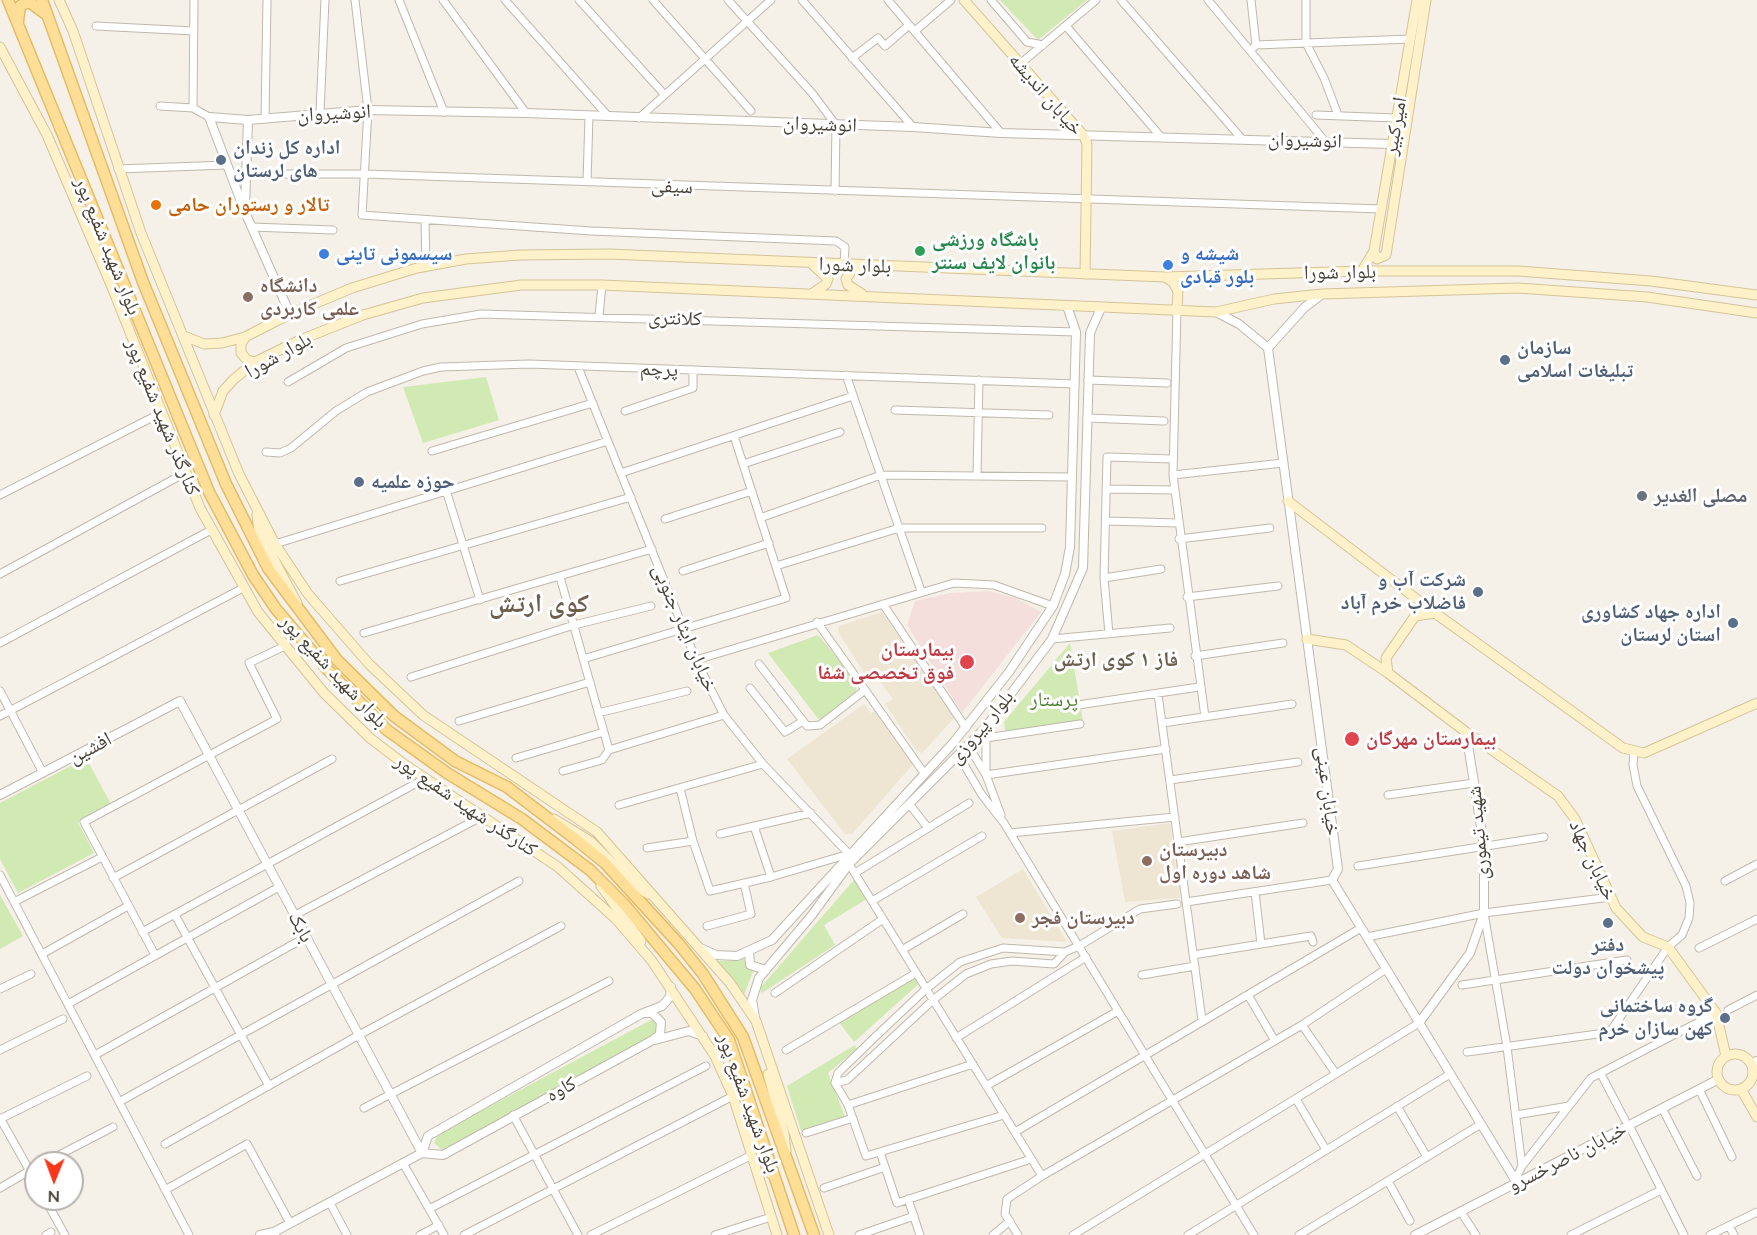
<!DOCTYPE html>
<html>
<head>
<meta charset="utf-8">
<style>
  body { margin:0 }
  #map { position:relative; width:1757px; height:1235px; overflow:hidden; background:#f5f1e9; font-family:Lato,sans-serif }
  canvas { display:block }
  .north { position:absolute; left:24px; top:1151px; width:60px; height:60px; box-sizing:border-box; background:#fff; border:2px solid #b6b3af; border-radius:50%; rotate:181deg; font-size:16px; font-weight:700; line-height:24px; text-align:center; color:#484137 }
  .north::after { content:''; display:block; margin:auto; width:21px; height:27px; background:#fb3619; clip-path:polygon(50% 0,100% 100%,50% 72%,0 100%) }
</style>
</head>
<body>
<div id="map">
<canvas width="1757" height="1235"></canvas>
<div class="north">N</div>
</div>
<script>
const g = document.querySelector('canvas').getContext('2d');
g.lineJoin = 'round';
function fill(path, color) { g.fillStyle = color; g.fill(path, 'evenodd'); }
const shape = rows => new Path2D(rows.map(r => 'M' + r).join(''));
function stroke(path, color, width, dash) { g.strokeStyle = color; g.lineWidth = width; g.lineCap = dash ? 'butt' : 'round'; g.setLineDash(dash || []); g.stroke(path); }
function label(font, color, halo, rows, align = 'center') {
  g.font = font + ' Lato,"Noto Naskh Arabic",sans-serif'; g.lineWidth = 6; g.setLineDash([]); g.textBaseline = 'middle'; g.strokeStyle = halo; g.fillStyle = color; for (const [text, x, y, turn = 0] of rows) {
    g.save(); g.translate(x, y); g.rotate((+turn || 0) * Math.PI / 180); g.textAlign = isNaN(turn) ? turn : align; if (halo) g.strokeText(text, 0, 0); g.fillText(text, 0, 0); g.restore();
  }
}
fill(shape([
  [882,612,955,717,922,753,916,750,885,704,893,699,874,674,868,679,838,632,839,626],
  [864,704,871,713,878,709,915,762,852,834,845,834,787,759],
  [1170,823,1180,898,1125,902,1112,831],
  [1023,869,1067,942,1002,938,976,897]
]), '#eee6d3');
fill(shape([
  [988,591,1016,598,1041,612,962,713,907,625,915,601,950,593]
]), '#f5dfdd');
fill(shape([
  [1000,0,1087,0,1038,40],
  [486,377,499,420,423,443,403,387],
  [818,635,856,680,856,695,819,720,768,653],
  [1070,643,1083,721,1005,731,1004,722],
  [86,758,111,804,78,822,94,853,18,893,0,859,0,803],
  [860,873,872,896,824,925,835,945,762,993,760,988],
  [0,895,23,936,0,949],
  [743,957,747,966,754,969,744,995,717,961,731,961],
  [919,973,923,980,854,1042,839,1022],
  [651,1020,658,1022,657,1035,448,1148,441,1149,434,1143,438,1134],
  [855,1045,857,1049,828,1073,845,1117,801,1131,787,1086]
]), '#d1e9b2');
const minor = shape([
  [355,0,368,110,362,215,591,231,836,241,845,247,844,264],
  [399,0,444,112],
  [443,0,526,113],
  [505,0,608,116],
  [579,0,663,93],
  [653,0,751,111],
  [728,0,812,93,836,125,835,191],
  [802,0,913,127],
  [888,0,1001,133],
  [991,0,1027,42,1043,45],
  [1121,0,1242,139],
  [1208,0,1324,140],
  [1251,0,1256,45,1254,47],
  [1306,0,1306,43,1324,78,1338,115],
  [96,26,194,31],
  [1066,26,1161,137],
  [915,31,951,0],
  [1256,45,1410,39],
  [852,58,878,38,885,46,909,25],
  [1020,64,1096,0],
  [160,106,193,108,209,117],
  [193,108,194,0],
  [320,112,325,0],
  [1316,115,1396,118],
  [639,118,771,0],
  [265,119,267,0],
  [118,169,227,165],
  [257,174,366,174,1381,209],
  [587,182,589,116],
  [425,220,426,266],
  [252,227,333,230],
  [1177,310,1173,475,1205,717],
  [599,316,602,285],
  [578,367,696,660,724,715,763,764,849,854,771,877,710,891,693,841,680,788],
  [846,375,921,591],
  [1088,380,1167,383],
  [288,382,346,348,422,324,481,314,1076,332],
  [895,410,1049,415],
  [625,411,693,388,693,370],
  [1087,418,1164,421],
  [432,451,593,403],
  [266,452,280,453,291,448,336,411,367,392,423,371,441,367,529,364,1075,384],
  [743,464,840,432],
  [621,473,853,396],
  [977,475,979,380],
  [1173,475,1283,463],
  [1106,489,1174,490],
  [446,490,480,600],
  [0,495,161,413],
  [760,518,881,475,1071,477],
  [665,519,752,491],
  [1107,521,1178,523],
  [1179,539,1270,528],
  [275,544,608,441],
  [776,566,899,528,1042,528],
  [683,571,769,543],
  [0,574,185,473],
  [560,577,609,750],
  [1104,578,1161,569],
  [340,581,631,497],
  [1187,597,1278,586],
  [883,604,966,728],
  [817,622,924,773],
  [364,633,652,549],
  [1109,634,1104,578,1107,457,1173,459],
  [1052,639,1170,628],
  [0,643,211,530],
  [1195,656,1283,643],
  [583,659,786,598,734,436],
  [696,660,954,583,994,585,1053,606],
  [759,664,807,726,820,725,865,690],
  [411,677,574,625,651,606],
  [750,688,785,732,803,721],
  [0,691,43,773],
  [1158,694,1202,1020],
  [1078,705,1199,687],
  [598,713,687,691],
  [0,716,243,588],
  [459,721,590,682],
  [1163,723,1292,704],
  [986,727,986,775,1166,749],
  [986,738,1080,724],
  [969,747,986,775,1001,815],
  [609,750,724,715],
  [959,756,982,795,1004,823,1254,1235],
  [516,758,604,732],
  [563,771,602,760,609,750],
  [1170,780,1298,762],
  [1388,795,1474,783],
  [619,805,763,764],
  [910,805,928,828],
  [754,826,771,877],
  [1010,833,1175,817],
  [720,834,811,813],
  [1178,842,1303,823],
  [647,848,693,841],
  [849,864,1042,1176],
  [1358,866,1544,837],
  [855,873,969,803],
  [0,875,189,1235],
  [113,878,332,759],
  [1725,881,1757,864],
  [872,901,982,836],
  [14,902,102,857],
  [1186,902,1332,880],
  [1484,913,1507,1047,1522,1166,1515,1180],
  [175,915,269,1086],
  [295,915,483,816],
  [707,926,751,914,744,883],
  [142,932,426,778],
  [1367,937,1484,913,1611,897],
  [1261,944,1311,936,1313,942],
  [1699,948,1757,919],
  [902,950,963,914],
  [42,954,128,906],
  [155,955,84,822,277,719,249,663,285,646],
  [1193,955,1261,944,1255,892],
  [1142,975,1195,966],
  [1462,985,1627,960],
  [0,989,31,974],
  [775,993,883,919],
  [1248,995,1275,1041],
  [68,1004,279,887],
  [1728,1010,1757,995],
  [1302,1025,1336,1074],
  [956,1038,1086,957],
  [0,1050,63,1019],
  [786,1050,916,973],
  [1467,1052,1605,1033,1612,1029,1668,947,1682,935,1689,918,1690,903,1686,886,1637,786,1633,765,1634,751],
  [95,1055,306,937],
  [1601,1074,1625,1120],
  [835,1083,838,1073,874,1038,926,989,960,962,1003,948,1065,952,1079,946,1140,909,1177,904],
  [835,1083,847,1080,933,1000,966,974,991,964,1012,961,1054,964,1065,952],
  [835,1083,848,1105,866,1156,1004,1115],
  [986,1086,1118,1011],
  [1699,1089,1732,1157],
  [1296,1099,1326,1150],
  [119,1102,519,881],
  [848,1105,973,1064],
  [1397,1106,1427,1157],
  [364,1108,609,981],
  [1662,1108,1697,1176],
  [513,1115,578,1235],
  [1516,1115,1569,1106],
  [0,1118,36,1182],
  [0,1119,87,1076],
  [1629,1125,1684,1235],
  [1015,1132,1361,928],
  [806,1133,853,1118],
  [165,1144,359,1035,561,926],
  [880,1152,897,1203,1031,1159],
  [44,1163,113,1127],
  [404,1165,444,1235],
  [1522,1166,1591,1078,1716,1013],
  [1388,1181,1410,1221],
  [0,1188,36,1167],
  [824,1188,885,1167],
  [165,1190,247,1144,290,1223],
  [45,1199,65,1235],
  [908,1199,920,1235],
  [330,1203,347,1235],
  [429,1209,706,1066],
  [1461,1212,1476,1235],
  [1729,1226,1734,1235],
  [46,1235,51,1232],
  [420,1235,439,1225],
  [464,1235,733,1096],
  [591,1235,752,1155],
  [715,1235,771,1217],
  [859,1235,914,1216],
  [993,1235,1010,1221],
  [1018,1235,1005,1214,1007,1199,1042,1176,1302,1025,1386,969],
  [1073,1235,1419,1023],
  [1188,1235,1450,1074],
  [1299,1235,1481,1124],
  [1571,1235,1661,1190],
  [1710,1235,1757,1212]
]);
const tertiary = shape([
  [245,208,248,120],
  [1216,312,1239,324,1268,348],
  [290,314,245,212,209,117,248,120,368,110,526,113,913,127,1001,133,1392,144],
  [1268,348,1338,869,1332,880,1517,1183],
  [1268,348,1304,308,1322,294],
  [0,795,180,701,422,1153,274,1232],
  [698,947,716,955,737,956,772,940,953,743,1009,672,1053,606,1065,574,1070,547,1076,332,1067,306],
  [749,951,750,965,766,970],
  [671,987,670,997,662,1006,641,1014,428,1136,422,1153,443,1155,651,1041,689,1031,703,1036],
  [644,1013,652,1013,661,1022,660,1034,654,1039],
  [755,1018,752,1000,759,978,812,915,849,864,986,727,1052,639,1083,568,1090,333,1101,308],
  [1419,1023,1470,953,1484,913,1484,846,1466,732],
  [1751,1063,1757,1061],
  [260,1235,274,1232,275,1234],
  [1415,1235,1719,1079]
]);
const secondary = shape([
  [59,0,73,31,141,233,239,474,275,544,308,594,369,664,423,715,597,832,730,983,756,1021,829,1235],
  [964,0,1084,136,1087,144,1085,274],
  [0,47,47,135,112,287,200,508,258,612,324,693,370,738,404,764,558,867,617,920,652,961,715,1056,733,1096,777,1235],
  [91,211,96,242],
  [1374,251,1377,259,1386,255,1426,0],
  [811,263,828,279,826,284,813,293],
  [1362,271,1374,251,1417,0],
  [1165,277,1173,282,1178,291,1177,310],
  [862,294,848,285,846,279,852,270,863,267],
  [184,336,204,344,222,343,245,337,290,314,352,288,417,268,466,259,520,255,609,254,1165,277,1362,271,1518,271,1651,281,1757,295],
  [245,337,241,344,241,353,247,360,255,362],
  [214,415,223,391,234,379,255,362,300,340,363,315,423,298,521,285,602,285,1216,312,1274,299,1322,294,1518,288,1647,297,1757,313],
  [1288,501,1435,613],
  [257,515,259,531,297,603],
  [1307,639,1346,645,1388,673],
  [554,819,590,841,634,885,648,894],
  [601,886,641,941],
  '1717 1072a18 18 0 1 1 36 0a18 18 0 1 1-36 0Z',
  [1726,1056,1716,1013,1668,947,1643,937,1616,908,1575,819,1558,796,1466,732,1388,673,1386,658,1415,616,1435,613,1623,748,1644,753,1757,703],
  [768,1074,784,1133,786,1151],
  [1741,1089,1757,1117],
  [744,1113,771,1174]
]);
const primary = shape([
  [8,0,209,492,253,575,276,609,328,670,387,730,447,773,522,819,590,870,624,904,695,989,729,1040,794,1235],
  [42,0,143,282,226,484,268,568,337,660,394,716,455,761,507,787,574,838,605,863,679,944,703,974,743,1037,814,1235],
  [18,21,20,6,26,3,31,3,47,15]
]);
stroke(minor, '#c0b8ab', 9);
stroke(tertiary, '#c0b8ab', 10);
stroke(secondary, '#d5c499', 11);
stroke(primary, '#e5bc66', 13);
stroke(minor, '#fff', 7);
stroke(tertiary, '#fff', 8);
stroke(secondary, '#fff1c9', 9);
stroke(primary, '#ffdf98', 10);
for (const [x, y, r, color] of [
  [221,160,6,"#5c6f8a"],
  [156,205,6,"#e8710a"],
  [920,251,6,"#2e9e5b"],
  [324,254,6,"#3f7fe0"],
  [1168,265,6,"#3f7fe0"],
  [248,297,6,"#8d6e63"],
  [1505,360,6,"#5c6f8a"],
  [359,482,6,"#5c6f8a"],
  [1642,496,6,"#6b7280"],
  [1478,592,6,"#5c6f8a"],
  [1733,623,6,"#5c6f8a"],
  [967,662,8,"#e0444e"],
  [1352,739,8,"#e0444e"],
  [1147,861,6,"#8d6e63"],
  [1020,918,6,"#8d6e63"],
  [1608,923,6,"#5c6f8a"],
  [1725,1018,6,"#5c6f8a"]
]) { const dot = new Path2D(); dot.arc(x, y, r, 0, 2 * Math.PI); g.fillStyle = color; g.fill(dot); stroke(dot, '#fff', 2); }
label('20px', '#484137', '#fff', [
  ["خیابان اندیشه",1046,94,49],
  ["انوشیروان",334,113,-3],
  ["انوشیروان",820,124,2],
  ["امیرکبیر",1395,126,-80],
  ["انوشیروان",1305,140,2],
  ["سیفی",672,186,2],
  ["بلوار شهید شفیع پور",108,246,68],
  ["بلوار شورا",855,265,2],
  ["بلوار شورا",1340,272,-1],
  ["کلانتری",675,318,2],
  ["بلوار شورا",278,355,-29],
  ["پرچم",659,369,2],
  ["کنارگذر شهید شفیع پور",163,417,68],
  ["خیابان ایثار جنوبی",685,628,67],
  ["بلوار شهید شفیع پور",334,671,47],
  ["بلوار پیروزی",981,727,-50],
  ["افشین",90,748,-28],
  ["خیابان عینی",1328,791,83],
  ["کنارگذر شهید شفیع پور",466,805,34],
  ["شهید تیموری",1478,833,-95],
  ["خیابان جهاد",1593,860,65],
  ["بابک",301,927,62],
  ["کاوه",561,1089,-28],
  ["بلوار شهید شفیع پور",749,1103,70],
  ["خیابان ناصرخسرو",1567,1157,-27]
]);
label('bold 20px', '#4e5e75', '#fff', [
  ["اداره کل زندان",233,148],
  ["های لرستان",233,171],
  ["سازمان",1517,348],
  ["تبلیغات اسلامی",1517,371],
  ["حوزه علمیه",371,482],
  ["شرکت آب و",1466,580,"right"],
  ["فاضلاب خرم آباد",1466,603,"right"],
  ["اداره جهاد کشاوری",1721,612,"right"],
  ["استان لرستان",1721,635,"right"],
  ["دفتر",1608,945,"center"],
  ["پیشخوان دولت",1608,968,"center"],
  ["گروه ساختمانی",1713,1006,"right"],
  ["کهن سازان خرم",1713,1029,"right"]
], 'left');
label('bold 20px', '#c56008', '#fff', [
  ["تالار و رستوران حامی",168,205]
], 'left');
label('bold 20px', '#27864d', '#fff', [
  ["باشگاه ورزشی",932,240],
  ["بانوان لایف سنتر",932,263]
], 'left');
label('bold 20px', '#366cbe', '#fff', [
  ["سیسمونی تاینی",336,254],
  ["شیشه و",1180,254],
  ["بلور قبادی",1180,277]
], 'left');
label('bold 20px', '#785e54', '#fff', [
  ["دانشگاه",260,286],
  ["علمی کاربردی",260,309],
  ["دبیرستان",1159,850],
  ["شاهد دوره اول",1159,873],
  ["دبیرستان فجر",1032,918]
], 'left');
label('bold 20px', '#5b616d', '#fff', [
  ["مصلی الغدیر",1654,496]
], 'left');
label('bold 20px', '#be3a42', '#fff', [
  ["بیمارستان",954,650],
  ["فوق تخصصی شفا",954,673],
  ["بیمارستان مهرگان",1366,739,"left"]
], 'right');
label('20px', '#4a7b29', '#fff', [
  ["پرستار",1054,700]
]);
label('bold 21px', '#6b5f4e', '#fff', [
  ["فاز ۱ کوی ارتش",1116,659]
]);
label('bold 26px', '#6b5f4e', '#fff', [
  ["کوی ارتش",539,604]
]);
</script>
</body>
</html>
